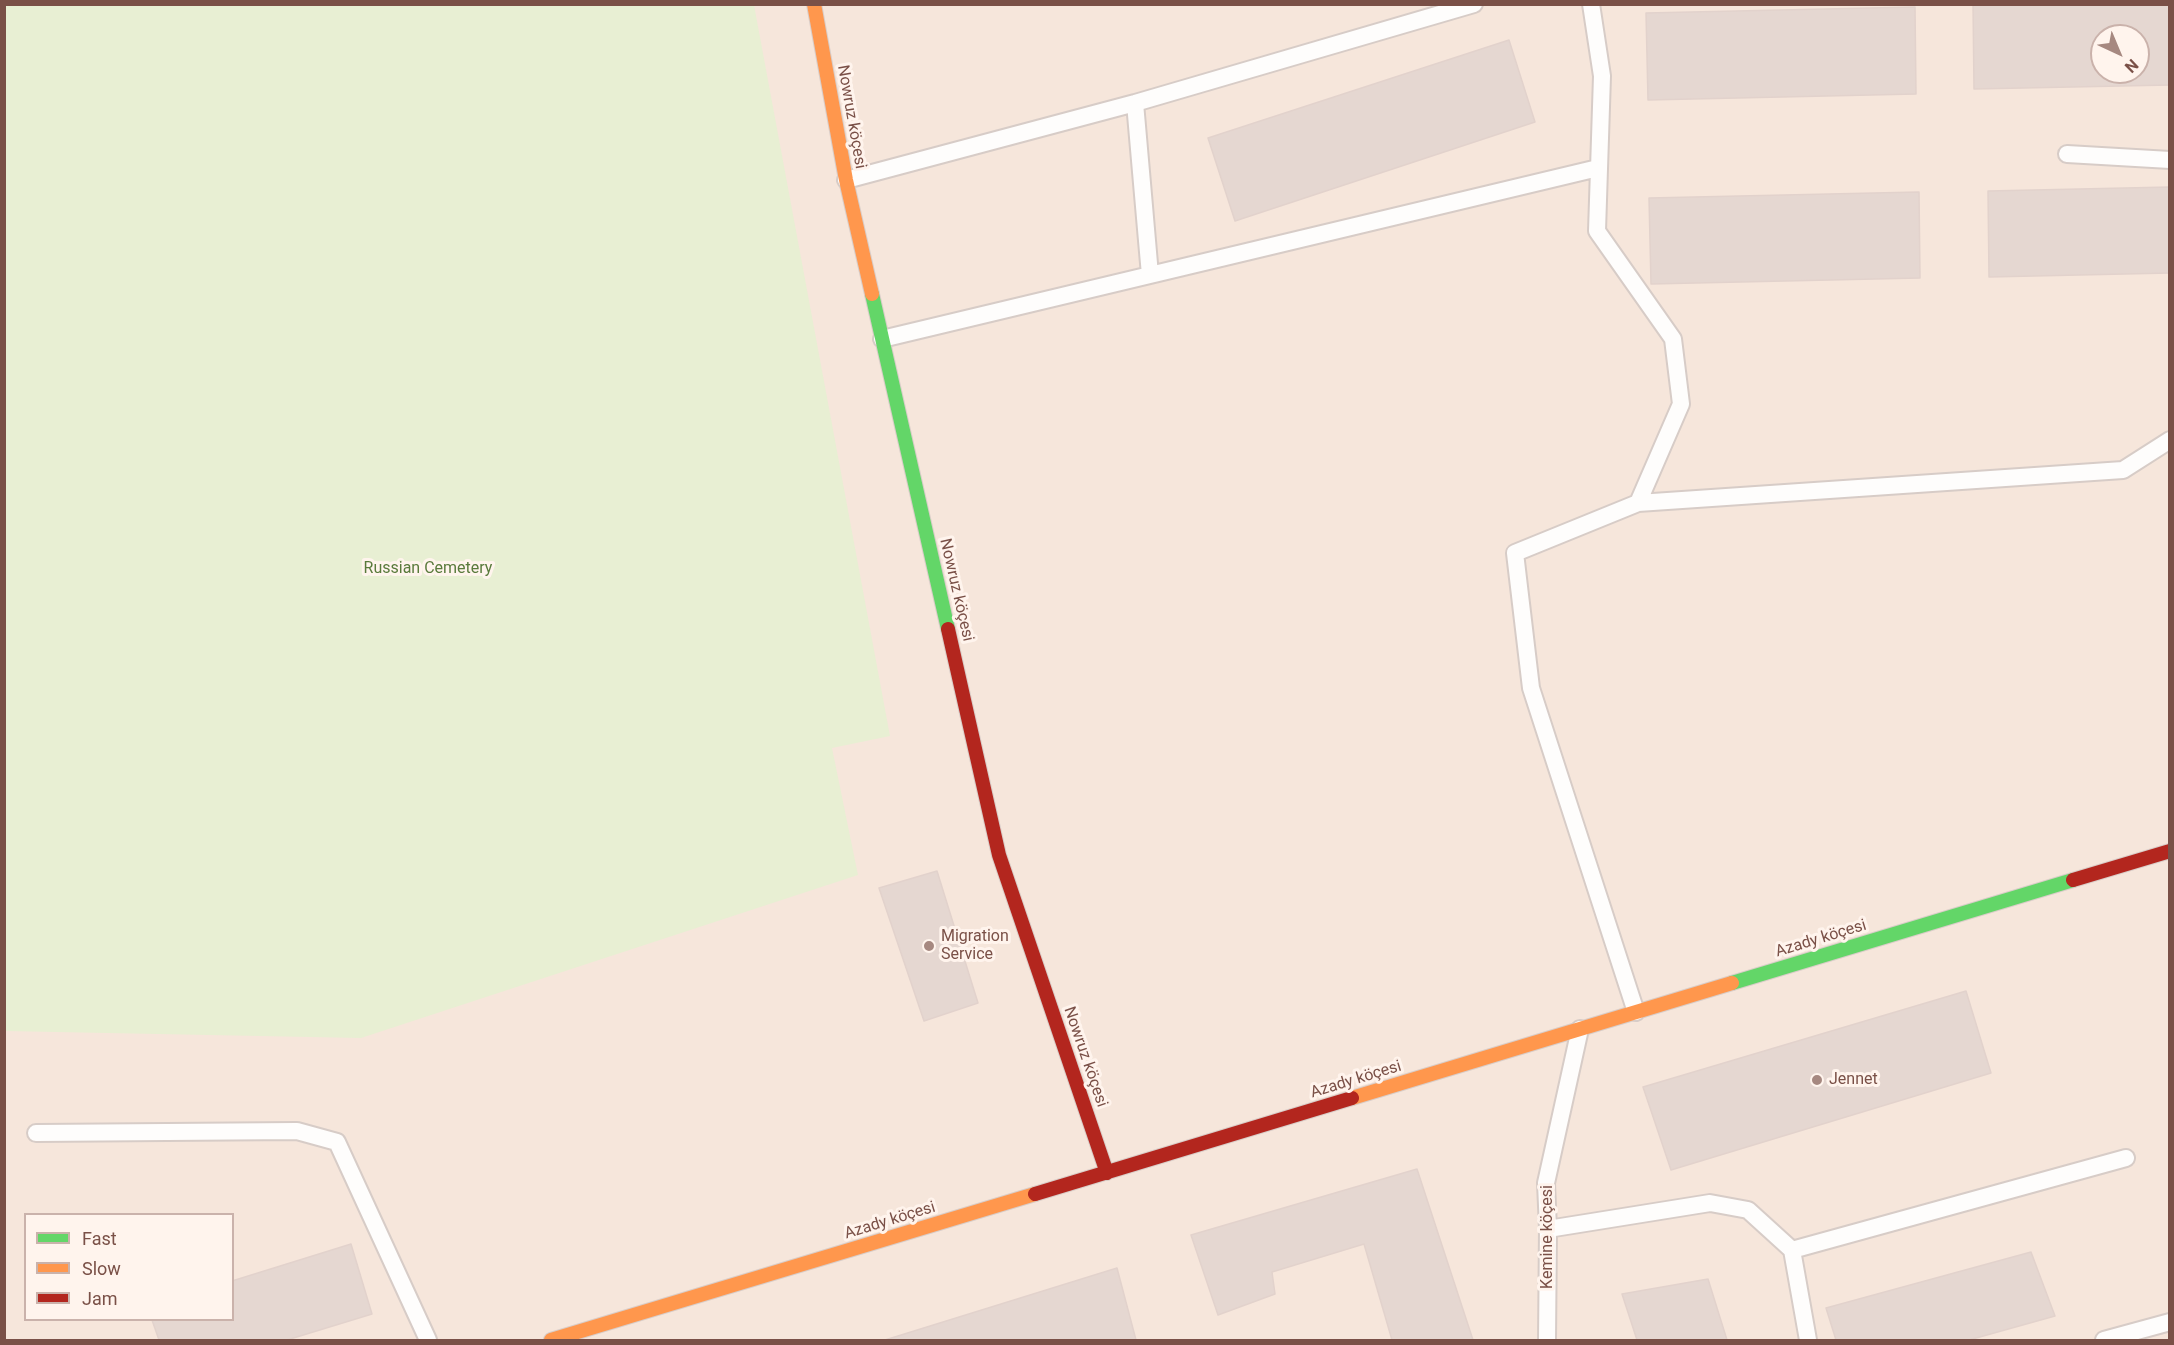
<!DOCTYPE html>
<html>
<head>
<meta charset="utf-8">
<style>
  body { margin:0 }
  #map { position:relative; width:2174px; height:1345px; overflow:hidden; background:#f8f1ea; font-family:Roboto,sans-serif }
  canvas { display:block }
  .frame { position:absolute; inset:0; border:6px solid #7a5047; pointer-events:none }
  .legend { position:absolute; left:24px; top:1213px; width:210px; height:108px; box-sizing:border-box; background:#fff4ed; border:2px solid #cab2ab; margin:0; padding:8px 10px; list-style:none; font-size:18px; color:#7a5047 }
  .legend li { display:flex; align-items:center; gap:12px; height:30px }
  .legend b { width:30px; border:2px solid #cab2ab }
  .north { position:absolute; left:2090px; top:24px; width:60px; height:60px; box-sizing:border-box; background:#fff4ed; border:2px solid #cab2ab; border-radius:50%; rotate:136deg; font-size:16px; font-weight:700; line-height:24px; text-align:center; color:#7a5047 }
  .north::after { content:''; display:block; margin:auto; width:21px; height:27px; background:#a68880; clip-path:polygon(50% 0,100% 100%,50% 72%,0 100%) }
</style>
</head>
<body>
<div id="map">
<canvas width="2174" height="1345"></canvas>
<div class="frame"></div>
<ul class="legend">
<li><b style="height:8px;background:#63d668"></b>Fast</li>
<li><b style="height:8px;background:#ff974d"></b>Slow</li>
<li><b style="height:8px;background:#b3261e"></b>Jam</li>
</ul>
<div class="north">N</div>
</div>
<script>
const g = document.querySelector('canvas').getContext('2d');
g.lineJoin = 'round';
function fill(path, color) { g.fillStyle = color; g.fill(path, 'evenodd'); }
const shape = rows => new Path2D(rows.map(r => 'M' + r).join(''));
function stroke(path, color, width, dash) { g.strokeStyle = color; g.lineWidth = width; g.lineCap = dash ? 'butt' : 'round'; g.setLineDash(dash || []); g.stroke(path); }
function label(font, color, halo, rows, align = 'center') {
  g.font = font + ' Roboto,sans-serif'; g.lineWidth = 6; g.setLineDash([]); g.textBaseline = 'middle'; g.strokeStyle = halo; g.fillStyle = color; for (const [text, x, y, turn = 0] of rows) {
    g.save(); g.translate(x, y); g.rotate((+turn || 0) * Math.PI / 180); g.textAlign = isNaN(turn) ? turn : align; if (halo) g.strokeText(text, 0, 0); g.fillText(text, 0, 0); g.restore();
  }
}
fill(shape([
  [5,5,2169,5,2169,1340,5,1340],
  [2102,36,2138,36,2138,72,2102,72],
  [26,1214,232,1214,232,1320,26,1320]
]), '#f6e6db');
fill(shape([
  [5,4,754,5,890,736,832,748,858,875,361,1038,5,1031]
]), '#e8efd3');
const building = shape([
  [1973,4,2170,4,2170,85,1974,89,1973,4],
  [2102,36,2138,36,2138,72,2102,72,2102,36],
  [1915,7,1916,94,1648,100,1646,13,1915,7],
  [1509,40,1535,122,1235,221,1208,138,1509,40],
  [2170,187,2170,273,1989,277,1988,191,2170,187],
  [1919,192,1920,278,1651,284,1649,198,1919,192],
  [937,871,978,1003,924,1021,879,888,937,871],
  [1966,991,1991,1073,1671,1170,1643,1087,1966,991],
  [1417,1169,1473,1340,1392,1340,1364,1244,1272,1272,1275,1294,1218,1315,1191,1235,1417,1169],
  [351,1244,372,1314,287,1340,159,1340,152,1320,232,1320,232,1281,351,1244],
  [2031,1252,2055,1316,1969,1340,1836,1340,1826,1308,2031,1252],
  [1117,1268,1136,1340,885,1340,1117,1268],
  [1708,1279,1727,1340,1637,1340,1622,1294,1708,1279]
]);
fill(building, '#e5d7d1');
stroke(building, '#e2d2cc', 1.5);
const lane = shape([
  [1591,4,1602,76,1597,231,1673,339,1681,404,1638,503,1515,553,1531,688,1636,1012],
  [1135,103,1150,275],
  [2067,154,2170,160],
  [846,180,1135,103,1474,4],
  [882,339,1598,168],
  [1638,503,2123,470,2170,440],
  [36,1133,297,1131,337,1142,428,1340],
  [1548,1229,1710,1203,1748,1210,1792,1250,1808,1340],
  [1792,1250,2126,1158],
  [1547,1340,1548,1229,1546,1183,1580,1029],
  [2104,1340,2170,1322]
]);
const fast = shape([
  [872,294,948,629],
  [1732,983,2073,880]
]);
const slow = shape([
  [814,4,846,180,872,294],
  [1352,1098,1732,983],
  [551,1340,1035,1194]
]);
const jam = shape([
  [948,629,999,855,1107,1173],
  [2073,880,2170,851],
  [1035,1194,1352,1098]
]);
stroke(lane, '#d7ccc7', 20);
stroke(fast, '#d9cdc8', 16);
stroke(slow, '#d9cdc8', 16);
stroke(jam, '#d9cdc8', 16);
stroke(lane, '#fefdfc', 16);
stroke(fast, '#63d668', 14);
stroke(slow, '#ff974d', 14);
stroke(jam, '#b3261e', 14);
for (const [x, y, r, color] of [
  [929,946,6,"#a68880"],
  [1817,1080,6,"#a68880"]
]) { const dot = new Path2D(); dot.arc(x, y, r, 0, 2 * Math.PI); g.fillStyle = color; g.fill(dot); stroke(dot, '#fff4ed', 2); }
label('16px', '#7a5047', '#fff4ed', [
  ["Nowruz köçesi",851,117,80],
  ["Nowruz köçesi",956,590,77],
  ["Azady köçesi",1821,939,-17],
  ["Nowruz köçesi",1085,1057,71],
  ["Azady köçesi",1356,1080,-17],
  ["Azady köçesi",890,1221,-17],
  ["Kemine köçesi",1548,1237,-90]
]);
label('16px', '#597a3b', '#fff4ed', [
  ["Russian Cemetery",428,569]
]);
label('16px', '#7a5047', '#fff4ed', [
  ["Migration",941,937],
  ["Service",941,955],
  ["Jennet",1829,1080]
], 'left');
</script>
</body>
</html>
